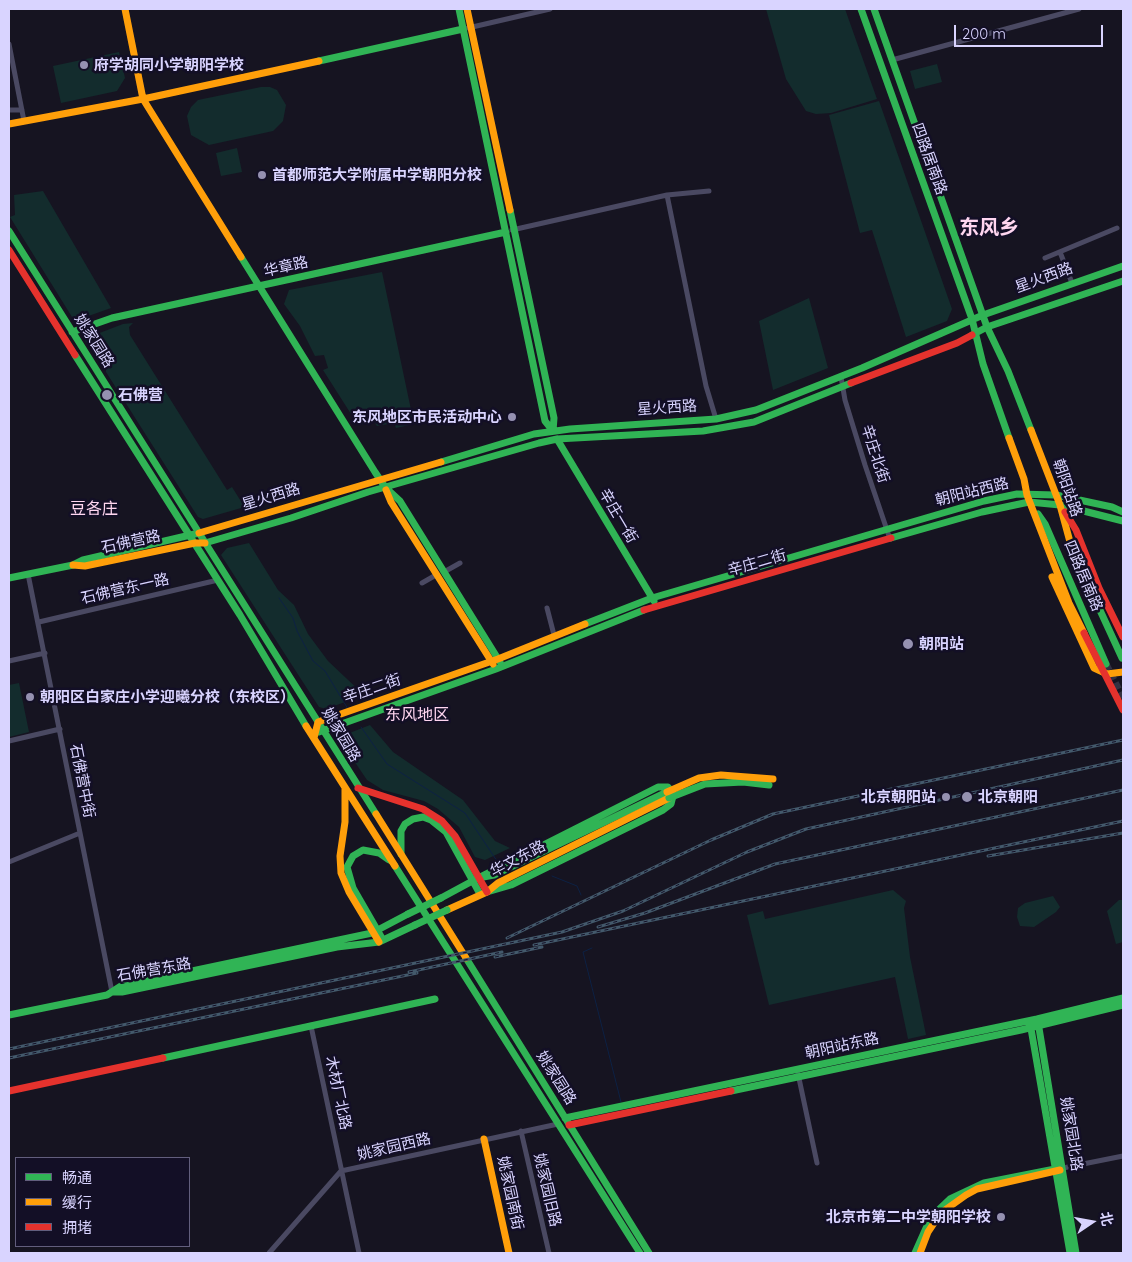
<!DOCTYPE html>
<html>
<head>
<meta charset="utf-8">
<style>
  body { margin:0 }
  #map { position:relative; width:1132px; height:1262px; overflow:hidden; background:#161421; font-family:Quicksand,"Noto Sans SC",sans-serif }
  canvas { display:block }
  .frame { position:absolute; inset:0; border:10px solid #d9d4ff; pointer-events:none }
  .legend { position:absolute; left:15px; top:1157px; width:175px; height:90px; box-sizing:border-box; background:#130f26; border:1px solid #625e7d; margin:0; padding:6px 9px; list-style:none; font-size:15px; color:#d9d4ff }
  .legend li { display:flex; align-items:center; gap:10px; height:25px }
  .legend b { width:25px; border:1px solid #625e7d }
  .north { position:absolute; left:1067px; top:1197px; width:50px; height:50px; -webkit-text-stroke:4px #130f26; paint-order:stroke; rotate:78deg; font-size:14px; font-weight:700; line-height:20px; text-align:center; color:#d9d4ff }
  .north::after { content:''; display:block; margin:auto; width:18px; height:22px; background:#d9d4ff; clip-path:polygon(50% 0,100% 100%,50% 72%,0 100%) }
  .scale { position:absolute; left:954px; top:25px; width:149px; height:22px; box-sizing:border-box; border:2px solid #d9d4ff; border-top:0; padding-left:6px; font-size:15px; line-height:18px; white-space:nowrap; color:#d9d4ff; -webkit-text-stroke:4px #130f26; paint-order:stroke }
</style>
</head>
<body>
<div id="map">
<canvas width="1132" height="1262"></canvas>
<div class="frame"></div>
<ul class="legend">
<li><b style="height:6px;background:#30b455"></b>畅通</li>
<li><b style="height:6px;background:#ff9f0a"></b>缓行</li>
<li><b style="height:6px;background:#e5322d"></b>拥堵</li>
</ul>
<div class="north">北</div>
<div class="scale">200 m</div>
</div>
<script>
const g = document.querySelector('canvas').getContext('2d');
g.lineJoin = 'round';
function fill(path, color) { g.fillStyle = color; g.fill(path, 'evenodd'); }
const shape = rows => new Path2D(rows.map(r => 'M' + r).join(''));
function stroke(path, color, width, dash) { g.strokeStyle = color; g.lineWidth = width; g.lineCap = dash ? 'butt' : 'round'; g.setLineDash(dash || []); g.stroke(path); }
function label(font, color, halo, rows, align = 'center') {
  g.font = font + ' Quicksand,"Noto Sans SC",sans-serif'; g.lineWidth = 5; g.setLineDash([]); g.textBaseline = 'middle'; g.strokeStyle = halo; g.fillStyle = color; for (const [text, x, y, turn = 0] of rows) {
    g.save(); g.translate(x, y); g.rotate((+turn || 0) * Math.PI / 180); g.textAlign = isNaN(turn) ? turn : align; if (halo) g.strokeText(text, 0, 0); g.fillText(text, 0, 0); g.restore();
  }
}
fill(shape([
  [766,9,845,9,877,99,831,113,816,114,806,111,786,79],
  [119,52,125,78,117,91,61,103,53,66],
  [937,64,942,82,915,89,910,71],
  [261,87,270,87,277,90,286,105,283,121,273,131,209,145,191,135,187,116,191,107,198,100],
  [879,101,952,309,947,321,906,337,872,230,860,233,829,115],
  [237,148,242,172,221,176,216,153],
  [43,191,111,308,80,319,72,317,10,217,15,215,14,195],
  [382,272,414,424,396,428,394,423,377,426,374,422,358,425,323,370,328,368,324,355,315,356,300,326,284,304,289,290],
  [809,298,828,368,773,390,759,321],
  [133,323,129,327,130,335,227,490,232,487,242,503,248,506,203,519,198,517,106,372,106,366,93,346,88,345,84,339,123,324],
  [249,543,278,590,294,605,308,634,328,661,364,695,326,709,319,707,221,555,227,548],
  [19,683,29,732,9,737,9,685],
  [370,725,393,752,463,800,495,841,510,848,485,860,475,857,459,827,438,809,424,801,383,790,367,780,344,746,347,734],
  [893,890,906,901,904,908,910,957,926,1035,908,1039,895,977,769,1005,747,915,763,911,765,919],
  [1053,896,1060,907,1056,912,1034,927,1020,926,1017,917,1018,908,1025,903],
  [1119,900,1123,900,1123,942,1116,944,1107,911]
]), '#132c2d');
stroke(shape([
  [279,598,293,618,297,631,313,661,325,671,348,709],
  [361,727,387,764,465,813,497,861],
  [552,876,577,886,581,895],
  [592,948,583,952,621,1102]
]), '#0d2144', 1);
stroke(shape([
  [1106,664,1123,698]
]), '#333142', 7, [7, 3.5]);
stroke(shape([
  [468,28,550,9],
  [9,44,24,121],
  [892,60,1079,9],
  [9,110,22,110],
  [667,195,706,386,716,419],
  [512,230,667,195,709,191],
  [1060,252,1072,283],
  [1045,258,1117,228],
  [841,377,845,400,865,465,890,539],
  [444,572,460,563],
  [28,574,112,992],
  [422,583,436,575],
  [547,608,554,635],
  [39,622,218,580],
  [9,661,45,653],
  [9,741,60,729],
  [9,862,80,833],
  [311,1026,359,1253],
  [797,1069,817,1163],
  [521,1131,549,1253],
  [1063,1168,1123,1156],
  [269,1253,341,1171,558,1124]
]), '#4a4962', 5);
stroke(shape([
  [459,9,545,421,553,431],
  [861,9,972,319,983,364,1009,438],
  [874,9,987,327,1008,371,1031,430],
  [319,61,463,29],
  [510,210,554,418,553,431],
  [9,231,376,814],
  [241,257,375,472,385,487,400,501,500,662],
  [72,332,112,318,506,232],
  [972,335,987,327,1123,281],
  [75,355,240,615,306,726],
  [557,439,654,601],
  [441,462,534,434,570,429,716,419,756,410,862,368,983,315,1123,266],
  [1038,514,1045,524,1106,664],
  [891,538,982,512,1029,502,1060,505,1123,521],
  [205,543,291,518,368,492,539,443,557,439,703,431,754,422,851,383],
  [9,578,73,565,83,560,199,533],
  [1093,595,1122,658],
  [585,624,652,598,984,501,1017,494,1056,495,1112,507,1123,512],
  [319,732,496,669,644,610],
  [401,854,401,831,405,824,413,819,423,817,431,820,446,832,480,894],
  [395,866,640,1253],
  [478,878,658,787,668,787,673,796,671,804,663,810,511,885,487,892],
  [441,898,478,878,494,875,667,792],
  [383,940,353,888,347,867,353,856,363,850,379,853,389,860],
  [466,958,649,1253],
  [112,992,122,992,337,947,379,942,415,925],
  [9,1015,107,995,121,986,372,933,408,914],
  [1038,1022,1076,1253],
  [1030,1023,1070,1253],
  [163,1058,435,999],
  [731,1091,1021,1030,1123,1005],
  [565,1118,1037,1019,1123,998],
  [915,1253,931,1217,950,1199,984,1183,1060,1168]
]), '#30b455', 7);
stroke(shape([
  [125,9,143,99,241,257],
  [467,9,510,210],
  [9,124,143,99,319,61],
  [1031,430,1060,505,1073,553,1093,595],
  [1009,438,1024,479,1027,495,1069,603,1084,633],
  [386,490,391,502,493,664],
  [199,533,441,462],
  [73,565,85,566,195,543,205,543],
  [1052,577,1094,668,1107,674,1123,672],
  [306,726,395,866],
  [314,738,318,722,498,659,585,624],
  [345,789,345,822,340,856,341,873,349,892,379,942],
  [376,814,466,958],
  [447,910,487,892,498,883,669,798],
  [484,1139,509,1253],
  [920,1253,928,1232,936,1220,945,1210,966,1195,977,1189,1060,1170]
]), '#ff9f0a', 7);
stroke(shape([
  [9,250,75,355],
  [851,383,957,343,972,335],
  [1065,512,1076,530,1099,588,1123,637],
  [644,610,891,538],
  [1084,633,1123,710],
  [358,788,423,809,442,821,455,836,487,892],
  [9,1091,163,1058],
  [569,1125,731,1091]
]), '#e5322d', 7);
const rail = shape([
  [988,856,1123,833],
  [598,927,645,913,775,864,1123,790],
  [507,938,711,840,773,814,1123,740],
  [534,945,1123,821],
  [495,957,542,947],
  [409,972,502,952],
  [9,1049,562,932,623,911,747,852,806,829,1123,760],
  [9,1058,417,973]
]);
stroke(rail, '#43596b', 3);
stroke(rail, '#130f26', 1, [4]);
stroke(shape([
  [669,798,705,784,743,782,769,785],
  [408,914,441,898],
  [415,925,447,910]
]), '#30b455', 7);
stroke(shape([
  [667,792,699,778,721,775,773,779]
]), '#ff9f0a', 7);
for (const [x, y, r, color] of [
  [84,65,5,"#9591b1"],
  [262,175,5,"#9591b1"],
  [107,395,6,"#9591b1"],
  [512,417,5,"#9591b1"],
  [908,644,6,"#9591b1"],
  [30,697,5,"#9591b1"],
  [946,797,5,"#9591b1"],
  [967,797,6,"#9591b1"],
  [1001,1217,5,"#9591b1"]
]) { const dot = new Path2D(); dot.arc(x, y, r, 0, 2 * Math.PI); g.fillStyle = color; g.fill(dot); stroke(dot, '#130f26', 2); }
label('bold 15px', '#d9d4ff', '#130f26', [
  ["府学胡同小学朝阳学校",94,65],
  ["首都师范大学附属中学朝阳分校",272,175],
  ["石佛营",118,395],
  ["东风地区市民活动中心",502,417,"right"],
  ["朝阳站",919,644],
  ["朝阳区白家庄小学迎曦分校（东校区）",40,697],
  ["北京朝阳站",936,797,"right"],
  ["北京朝阳",978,797],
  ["北京市第二中学朝阳学校",991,1217,"right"]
], 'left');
label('15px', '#d9d4ff', '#130f26', [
  ["四路居南路",929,159,70],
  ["华章路",286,267,-13],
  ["星火西路",1044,278,-20],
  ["姚家园路",94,341,58],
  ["星火西路",667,408,-4],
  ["辛庄北街",875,454,72],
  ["朝阳站路",1067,488,71],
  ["朝阳站西路",972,492,-14],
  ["星火西路",271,497,-17],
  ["辛庄一街",618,516,59],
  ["石佛营路",131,542,-12],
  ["辛庄二街",757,563,-16],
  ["四路居南路",1083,576,67],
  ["石佛营东一路",125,589,-13],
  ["辛庄二街",372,689,-19],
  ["姚家园路",341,735,59],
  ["石佛营中街",82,781,79],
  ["华文东路",518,859,-28],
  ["石佛营东路",154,970,-10],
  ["朝阳站东路",842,1046,-12],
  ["姚家园路",556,1078,58],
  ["木材厂北路",338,1093,78],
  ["姚家园北路",1071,1134,81],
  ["姚家园西路",394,1147,-13],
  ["姚家园旧路",547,1190,77],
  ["姚家园南街",510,1193,78]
]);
label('16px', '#ffd6f0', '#130f26', [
  ["豆各庄",94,509],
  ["东风地区",417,715]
]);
label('bold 20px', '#ffd6f0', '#130f26', [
  ["东风乡",989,228]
]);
</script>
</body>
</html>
